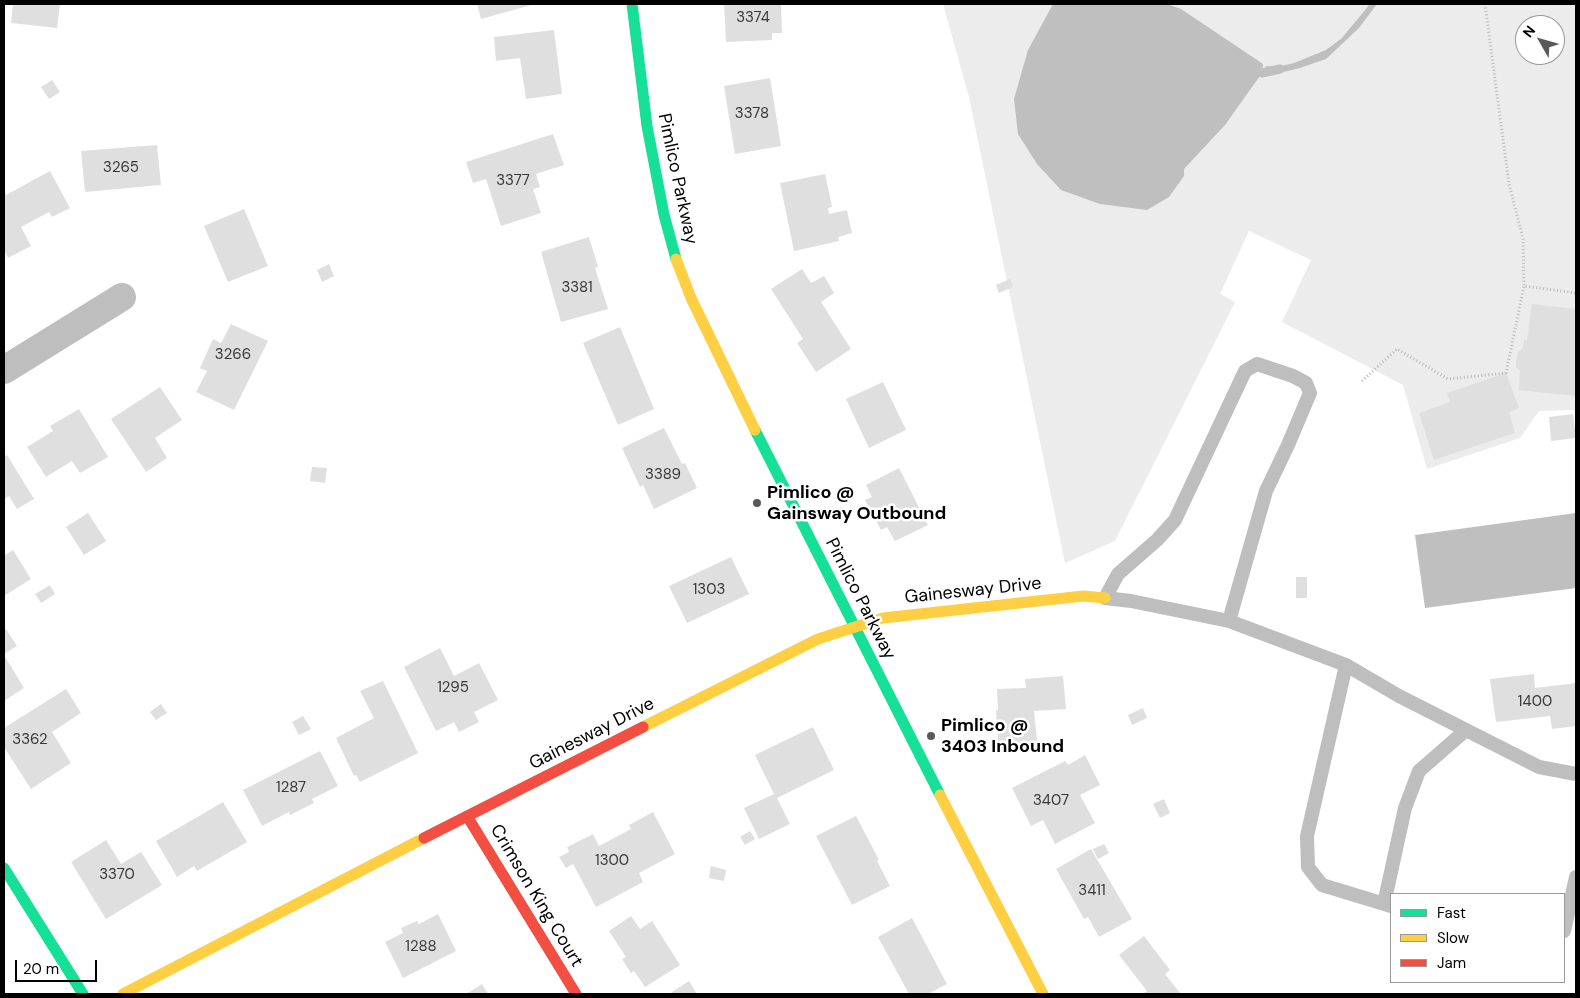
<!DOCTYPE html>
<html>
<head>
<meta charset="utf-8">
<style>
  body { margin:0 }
  #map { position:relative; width:1580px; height:998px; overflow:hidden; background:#fff; font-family:"DM Sans",sans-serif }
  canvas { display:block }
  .frame { position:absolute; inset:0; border:5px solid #000; pointer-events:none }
  .legend { position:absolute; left:1390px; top:893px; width:175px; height:90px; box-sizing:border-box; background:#fff; border:1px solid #999; margin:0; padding:6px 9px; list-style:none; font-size:15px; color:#000 }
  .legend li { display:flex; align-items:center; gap:10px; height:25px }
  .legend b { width:25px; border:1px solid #999 }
  .north { position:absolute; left:1515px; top:15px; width:50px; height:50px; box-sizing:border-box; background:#fff; border:1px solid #999; border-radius:50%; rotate:308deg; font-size:14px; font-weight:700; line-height:20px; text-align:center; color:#000 }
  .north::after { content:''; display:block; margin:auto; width:18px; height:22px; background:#595959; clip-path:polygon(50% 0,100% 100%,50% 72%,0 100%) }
  .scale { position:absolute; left:15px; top:960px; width:82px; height:22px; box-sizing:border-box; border:2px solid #000; border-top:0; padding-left:6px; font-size:15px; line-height:18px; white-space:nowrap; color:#000; -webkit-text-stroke:4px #fff; paint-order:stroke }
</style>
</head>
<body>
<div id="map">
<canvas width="1580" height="998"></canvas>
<div class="frame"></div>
<ul class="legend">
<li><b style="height:6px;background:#16e098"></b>Fast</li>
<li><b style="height:6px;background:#ffcf43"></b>Slow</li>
<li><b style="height:6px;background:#f24e42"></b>Jam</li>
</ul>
<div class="north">N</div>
<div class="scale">20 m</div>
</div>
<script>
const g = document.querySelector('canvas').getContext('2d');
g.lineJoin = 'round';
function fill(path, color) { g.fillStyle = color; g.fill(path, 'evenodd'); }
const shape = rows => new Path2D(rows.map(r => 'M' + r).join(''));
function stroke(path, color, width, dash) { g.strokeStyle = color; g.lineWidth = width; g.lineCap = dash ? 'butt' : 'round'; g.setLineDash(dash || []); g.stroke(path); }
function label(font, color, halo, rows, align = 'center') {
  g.font = font + ' "DM Sans",sans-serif'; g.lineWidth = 5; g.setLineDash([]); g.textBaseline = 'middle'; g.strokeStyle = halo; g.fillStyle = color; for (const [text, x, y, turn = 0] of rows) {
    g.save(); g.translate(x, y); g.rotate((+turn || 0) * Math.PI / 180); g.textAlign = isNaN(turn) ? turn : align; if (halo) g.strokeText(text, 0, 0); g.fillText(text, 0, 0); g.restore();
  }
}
fill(shape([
  [943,4,1576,4,1576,410,1539,411,1520,438,1427,469,1403,385,1282,322,1311,260,1249,231,1220,294,1235,302,1115,541,1065,563,969,97],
  [1525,25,1555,25,1555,55,1525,55]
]), '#ececec');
fill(shape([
  [1053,4,1167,4,1181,9,1263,64,1262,73,1225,125,1184,169,1184,176,1169,197,1147,210,1100,204,1061,190,1037,164,1018,134,1014,99,1028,50],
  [1370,4,1377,4,1359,28,1326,59,1300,68,1279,73,1265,71,1266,66,1277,67,1294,63,1326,50,1342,38],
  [1576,513,1576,588,1425,608,1415,535]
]), '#bfbfbf');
stroke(shape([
  [1262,73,1280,69]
]), '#bfbfbf', 9);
fill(shape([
  [13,4,60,4,57,28,11,23],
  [477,4,535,4,481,19],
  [724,4,781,4,782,33,772,33,772,40,726,42],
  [554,30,562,94,526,99,520,58,496,61,494,37],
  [770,78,781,146,735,154,724,86],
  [52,80,60,92,49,99,41,87],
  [553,134,564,165,536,174,540,187,533,189,541,213,501,226,486,179,473,183,466,162],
  [157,145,161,185,85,192,81,151],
  [50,171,70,208,52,217,49,212,21,227,31,246,8,258,4,249,4,191,6,195],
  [825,174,832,207,828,208,829,214,847,210,852,233,838,237,839,241,794,251,780,183],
  [244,209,268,266,228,282,204,226],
  [589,237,598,267,595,268,608,309,561,322,541,252],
  [329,264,334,276,322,282,317,270],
  [802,269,811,283,824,276,834,293,821,302,851,349,816,372,797,343,803,339,771,289],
  [1010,279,1013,287,999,293,996,285],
  [1532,304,1576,309,1576,396,1519,390,1520,371,1516,367,1516,362,1518,352,1523,348,1524,340,1527,340],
  [231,324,268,341,234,410,196,392,207,371,200,368,213,339,221,343],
  [620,327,654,409,618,425,583,343],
  [1506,373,1519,408,1509,412,1515,433,1434,460,1419,413,1450,402,1447,393],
  [883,382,906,430,869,448,846,399],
  [160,387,182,420,155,438,167,458,146,472,111,419],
  [79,409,108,457,80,473,72,461,46,477,27,447,53,431,50,426],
  [1573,414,1576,438,1551,441,1549,417],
  [664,428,682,464,685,463,697,488,654,509,643,485,640,487,622,448],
  [7,455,34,499,17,509,9,496,4,499,4,457],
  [312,467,327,468,325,483,310,481],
  [899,468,928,525,895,541,887,527,881,530,865,500,872,497,866,485],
  [88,513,106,541,84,555,66,527],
  [13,550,31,579,4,596,4,556],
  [731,557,749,594,687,623,669,586],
  [1296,577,1307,577,1307,598,1296,598],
  [50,585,55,594,41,603,35,594],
  [6,629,17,646,4,654,4,630],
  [440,648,454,676,479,663,498,700,474,712,479,722,459,732,454,722,436,731,404,667],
  [4,655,24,688,4,701],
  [1534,674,1535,688,1576,683,1576,726,1552,729,1550,716,1496,722,1490,679],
  [1063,676,1066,709,1034,711,1038,750,999,753,996,710,998,710,997,689,1026,688,1025,679],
  [383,681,418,753,360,782,356,775,354,776,336,738,374,718,360,691],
  [66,689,81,713,52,732,71,763,31,789,4,747,4,728],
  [161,704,167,713,156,720,150,712],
  [1143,708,1147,718,1132,725,1128,715],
  [303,716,311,729,299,735,292,722],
  [813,727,834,770,777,798,790,824,759,839,744,808,774,794,755,755],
  [320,751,338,786,312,799,314,803,290,815,289,812,262,826,243,790],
  [1085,755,1100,785,1080,795,1095,823,1055,844,1043,820,1031,826,1012,788,1065,761,1068,765],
  [1164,799,1170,813,1160,818,1153,804],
  [223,802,247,842,197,871,194,866,177,877,156,841],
  [653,812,675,854,639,873,643,882,596,907,573,864,566,868,559,857,569,852,567,847,593,834,599,846,631,829,629,825],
  [856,816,879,860,877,861,890,886,852,905,816,836],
  [750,831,755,839,745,845,740,837],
  [106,840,121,864,141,852,162,885,106,919,71,862],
  [1104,844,1109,853,1098,859,1093,849],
  [1091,849,1132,919,1099,937,1088,917,1084,919,1056,869],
  [711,866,726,870,724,881,709,878],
  [438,914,456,951,403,978,385,942,403,933,401,928,417,921,419,924],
  [631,916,640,929,652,921,680,965,645,987,634,971,631,973,622,959,626,957,609,931],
  [912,918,947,984,928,994,909,994,878,937],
  [1144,936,1170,970,1165,974,1181,994,1143,994,1147,991,1119,955],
  [689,981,697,994,669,994],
  [482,984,488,994,466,994]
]), '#dfdfdf');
stroke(shape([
  [1485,4,1509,184,1523,239,1524,286],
  [1362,381,1397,349,1448,379,1506,373,1524,286,1576,293]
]), '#b9b9b9', 3, [1, 2.5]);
stroke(shape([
  [1229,621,1266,491,1288,445,1310,393,1306,383,1293,376,1257,364,1245,371,1175,520,1157,540,1118,574,1105,598,1131,601,1229,621,1346,665,1399,696,1539,767,1576,774],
  [1346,665,1307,836,1308,867,1322,885,1391,906],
  [1384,904,1405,808,1419,771,1466,730],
  [1564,931,1576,877]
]), '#bebebe', 14);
stroke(shape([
  [4,370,122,297]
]), '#bebebe', 28);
stroke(shape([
  [632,4,647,126,664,215,676,259],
  [755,430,940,795],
  [4,868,83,994]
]), '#16e098', 11);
stroke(shape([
  [676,259,691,298,755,430],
  [643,727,818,639,883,618,1083,596,1105,598],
  [940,795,1043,994],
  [123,994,424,838]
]), '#ffcf43', 11);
stroke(shape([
  [467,816,576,994],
  [424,838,643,727]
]), '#f24e42', 11);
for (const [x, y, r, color] of [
  [757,503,5,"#595959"],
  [931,736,5,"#595959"]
]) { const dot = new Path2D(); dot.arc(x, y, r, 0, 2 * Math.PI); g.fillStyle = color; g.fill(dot); stroke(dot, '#fff', 2); }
label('15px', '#383838', null, [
  ["3374",753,18],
  ["3378",752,114],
  ["3265",121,168],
  ["3377",513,181],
  ["3381",577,288],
  ["3266",233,355],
  ["3389",663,475],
  ["1303",709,590],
  ["1295",453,688],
  ["1400",1535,702],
  ["3362",30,740],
  ["1287",291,788],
  ["3407",1051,801],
  ["1300",612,861],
  ["3370",117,875],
  ["3411",1092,891],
  ["1288",421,947]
]);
label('18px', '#000', '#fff', [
  ["Pimlico Parkway",677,179,78],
  ["Gainesway Drive",973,591,-6],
  ["Pimlico Parkway",860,599,63],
  ["Gainesway Drive",592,734,-27],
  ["Crimson King Court",536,896,59]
]);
label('bold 18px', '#000', '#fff', [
  ["Pimlico @",767,493],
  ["Gainsway Outbound",767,514],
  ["Pimlico @",941,726],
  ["3403 Inbound",941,747]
], 'left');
</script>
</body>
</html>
